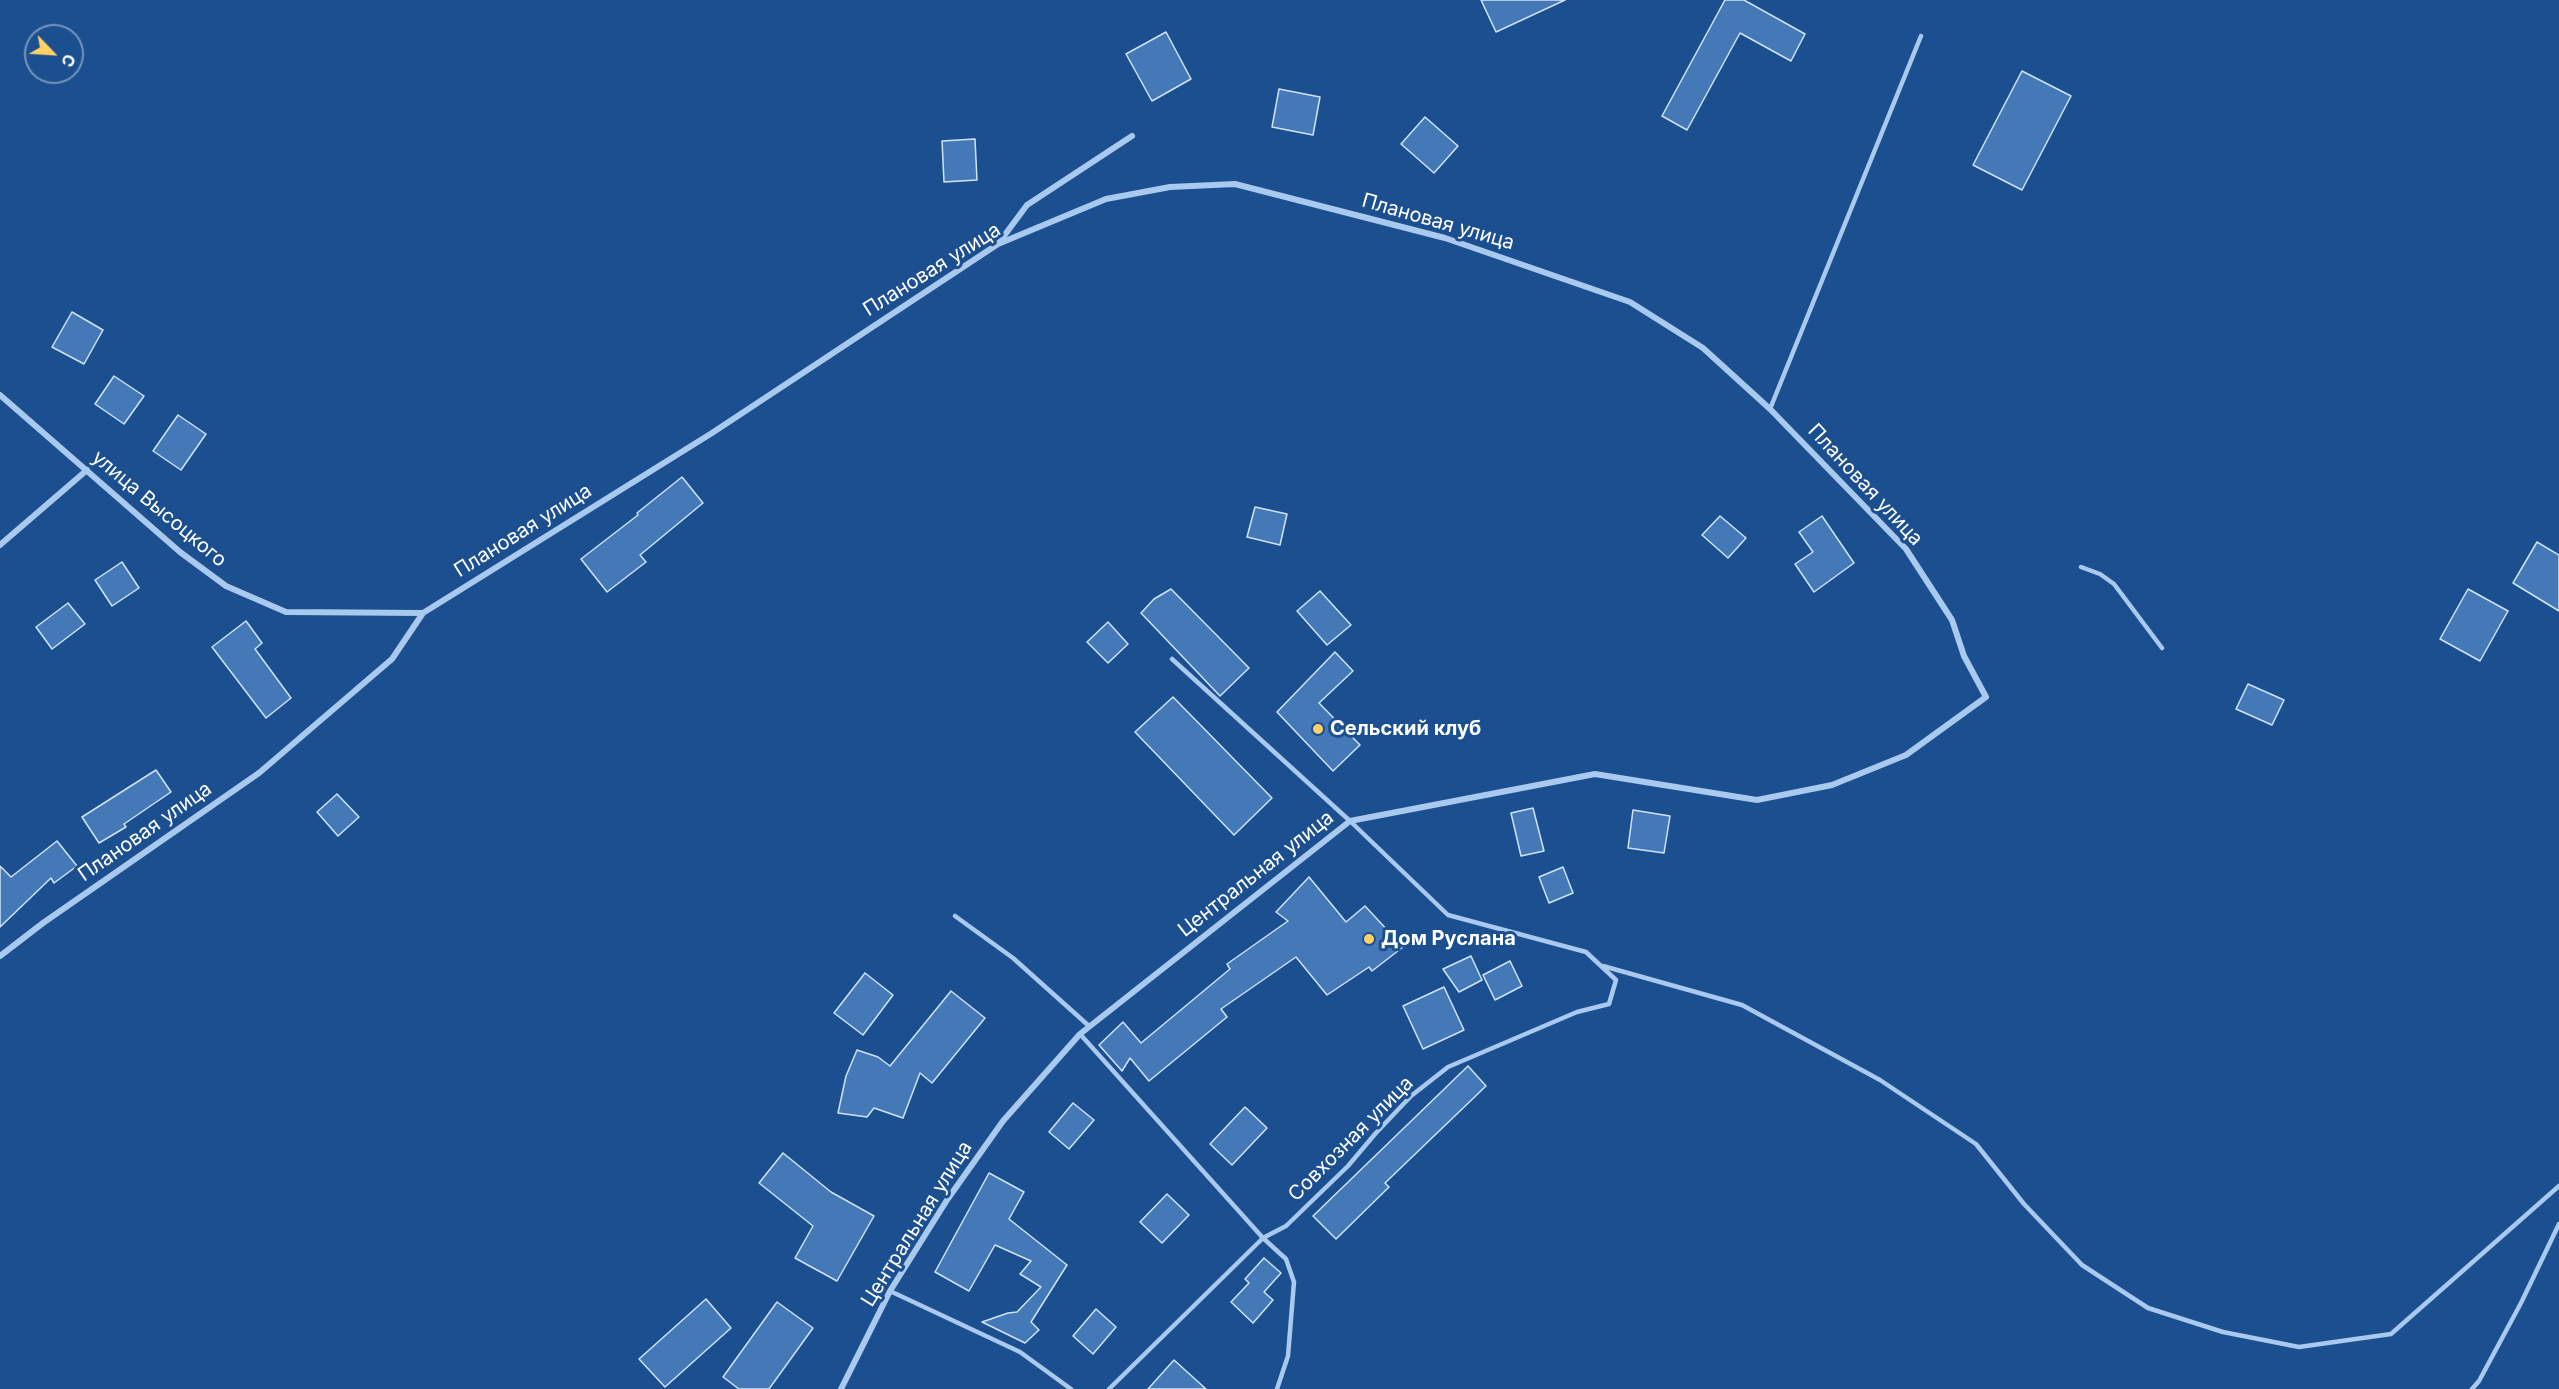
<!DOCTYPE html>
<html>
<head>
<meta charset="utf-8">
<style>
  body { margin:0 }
  #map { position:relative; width:2559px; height:1389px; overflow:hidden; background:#1b4f8f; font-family:Inter,sans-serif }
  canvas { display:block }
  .north { position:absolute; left:24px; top:24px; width:60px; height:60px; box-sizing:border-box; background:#1b4f8f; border:2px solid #7695bc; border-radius:50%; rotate:115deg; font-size:16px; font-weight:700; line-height:24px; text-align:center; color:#fff }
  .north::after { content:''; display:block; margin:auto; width:21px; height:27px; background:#ffd166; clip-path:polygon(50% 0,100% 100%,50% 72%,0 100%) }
</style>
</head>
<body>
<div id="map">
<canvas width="2559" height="1389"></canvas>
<div class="north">С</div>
</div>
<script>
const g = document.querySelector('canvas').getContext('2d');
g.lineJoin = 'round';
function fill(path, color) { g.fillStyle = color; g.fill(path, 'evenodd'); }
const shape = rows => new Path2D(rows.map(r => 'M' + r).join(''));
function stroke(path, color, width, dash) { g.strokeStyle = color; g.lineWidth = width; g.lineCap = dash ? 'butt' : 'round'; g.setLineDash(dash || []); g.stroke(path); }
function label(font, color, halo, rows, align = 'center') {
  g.font = font + ' Inter,sans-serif'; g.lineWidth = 6; g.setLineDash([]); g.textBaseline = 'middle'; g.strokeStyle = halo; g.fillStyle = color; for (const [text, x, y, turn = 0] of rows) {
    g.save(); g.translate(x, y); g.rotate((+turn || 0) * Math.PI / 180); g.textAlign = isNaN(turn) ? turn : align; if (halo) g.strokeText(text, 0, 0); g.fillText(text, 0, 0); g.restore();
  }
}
const building = shape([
  [1481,0,1565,0,1496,32,1481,0],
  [1725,0,1744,0,1805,34,1791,61,1740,33,1687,130,1662,116,1725,0],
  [1166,32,1191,79,1152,101,1126,54,1166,32],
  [2022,71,2071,96,2022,190,1973,165,2022,71],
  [1279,89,1320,97,1313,135,1272,127,1279,89],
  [1425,117,1458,146,1434,173,1401,144,1425,117],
  [975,139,977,180,944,182,942,141,975,139],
  [72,312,103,330,84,364,52,347,72,312],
  [114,376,144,396,124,424,95,404,114,376],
  [178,415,206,434,181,470,153,451,178,415],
  [682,477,703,503,640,555,646,562,607,592,581,559,638,515,637,513,682,477],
  [1255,507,1287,514,1280,545,1247,537,1255,507],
  [1720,516,1746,538,1728,558,1702,535,1720,516],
  [1822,516,1854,563,1814,592,1795,564,1813,552,1799,532,1822,516],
  [2537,542,2559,555,2559,611,2513,583,2537,542],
  [122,562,139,588,112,606,95,580,122,562],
  [1171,589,1249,668,1220,696,1141,613,1154,599,1171,589],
  [2468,589,2508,611,2480,661,2440,639,2468,589],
  [1320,591,1351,625,1327,645,1297,611,1320,591],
  [68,603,85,624,52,649,36,627,68,603],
  [246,621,262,643,255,649,291,698,266,718,212,647,246,621],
  [1108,622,1128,644,1108,663,1087,642,1108,622],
  [1335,652,1353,671,1319,703,1360,745,1333,771,1277,712,1335,652],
  [2248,684,2284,700,2272,725,2236,709,2248,684],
  [1173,697,1272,798,1234,835,1135,732,1173,697],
  [156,770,171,792,124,824,126,827,99,843,82,817,156,770],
  [337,794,359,817,338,836,317,812,337,794],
  [1533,808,1544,851,1521,856,1511,813,1533,808],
  [1633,810,1670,816,1664,853,1628,848,1633,810],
  [57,841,77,866,54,883,51,878,0,927,0,866,11,877,57,841],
  [1563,867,1573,893,1549,903,1539,877,1563,867],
  [1309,877,1346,922,1365,906,1403,947,1372,971,1369,967,1327,995,1296,957,1221,1009,1227,1017,1149,1081,1130,1058,1122,1071,1099,1045,1123,1022,1141,1043,1230,969,1227,964,1288,921,1276,912,1309,877],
  [1471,956,1482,980,1459,992,1443,969,1471,956],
  [1510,961,1522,986,1495,1000,1483,975,1510,961],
  [865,973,893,995,863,1035,834,1013,865,973],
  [1444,987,1464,1030,1423,1049,1403,1006,1444,987],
  [951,991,985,1018,932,1083,920,1073,903,1118,874,1108,867,1117,838,1113,846,1076,857,1050,878,1057,890,1066,951,991],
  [1468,1066,1486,1086,1385,1183,1389,1187,1336,1239,1313,1216,1468,1066],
  [1073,1103,1094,1120,1069,1149,1049,1132,1073,1103],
  [1245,1107,1267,1128,1232,1165,1210,1144,1245,1107],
  [783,1153,831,1192,874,1216,837,1281,795,1258,813,1226,759,1183,783,1153],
  [989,1173,1024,1192,1009,1219,1067,1265,1031,1322,1039,1330,1025,1343,982,1322,1008,1313,1017,1312,1041,1287,1020,1274,1031,1261,995,1245,969,1291,935,1272,989,1173],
  [1167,1194,1189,1215,1162,1243,1140,1222,1167,1194],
  [1264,1258,1281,1273,1264,1292,1273,1300,1253,1323,1231,1302,1249,1283,1245,1279,1264,1258],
  [706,1299,731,1328,665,1387,639,1359,706,1299],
  [777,1302,813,1328,769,1389,739,1389,723,1377,777,1302],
  [1096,1309,1116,1327,1093,1354,1073,1336,1096,1309],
  [1174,1360,1206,1389,1148,1389,1174,1360]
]);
fill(building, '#4478b7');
stroke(building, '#cfe3fa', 1.5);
stroke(shape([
  [1770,409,1921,36],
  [2081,567,2100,574,2114,584,2162,648],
  [955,916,1013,958,1089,1026],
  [1603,966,1742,1005,1880,1080,1976,1144,2024,1204,2082,1265,2148,1308,2223,1332,2299,1347,2391,1334,2559,1186],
  [1080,1034,1263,1238,1286,1226,1348,1166,1375,1134,1411,1096,1448,1067,1577,1012,1609,1004,1616,980,1586,952,1448,915,1350,821,1172,659],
  [890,1291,1020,1352,1071,1389],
  [1109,1389,1263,1238,1286,1259,1294,1282,1288,1356,1277,1389],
  [2472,1389,2479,1381,2521,1303,2559,1224]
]), '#a9c9ee', 4.5);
stroke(shape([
  [998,244,1027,205,1132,136],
  [0,395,180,552,226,586,286,612,423,613],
  [0,545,87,470],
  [0,956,43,923,259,773,392,659,423,613,712,433,998,244,1106,199,1170,187,1235,184,1445,238,1630,302,1703,348,1770,409,1906,549,1952,620,1964,656,1986,697,1906,755,1832,785,1757,800,1595,774,1350,821,1080,1034,1003,1121,947,1200,890,1291,841,1389]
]), '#a9c9ee', 6);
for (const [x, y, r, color] of [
  [1318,729,6,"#ffd166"],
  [1369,939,6,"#ffd166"]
]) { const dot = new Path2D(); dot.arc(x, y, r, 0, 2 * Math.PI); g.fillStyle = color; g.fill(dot); stroke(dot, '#1b4f8f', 2); }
label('20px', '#fff', '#1b4f8f', [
  ["Плановая улица",1438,222,16],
  ["Плановая улица",932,270,-32],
  ["Плановая улица",1865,485,47],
  ["улица Высоцкого",159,509,40],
  ["Плановая улица",523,531,-32],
  ["Плановая улица",145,832,-35],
  ["Центральная улица",1256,874,-38],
  ["Совхозная улица",1351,1139,-45],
  ["Центральная улица",917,1224,-58]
]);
label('bold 20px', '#fff', '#1b4f8f', [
  ["Сельский клуб",1330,729],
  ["Дом Руслана",1381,939]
], 'left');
</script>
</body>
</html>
